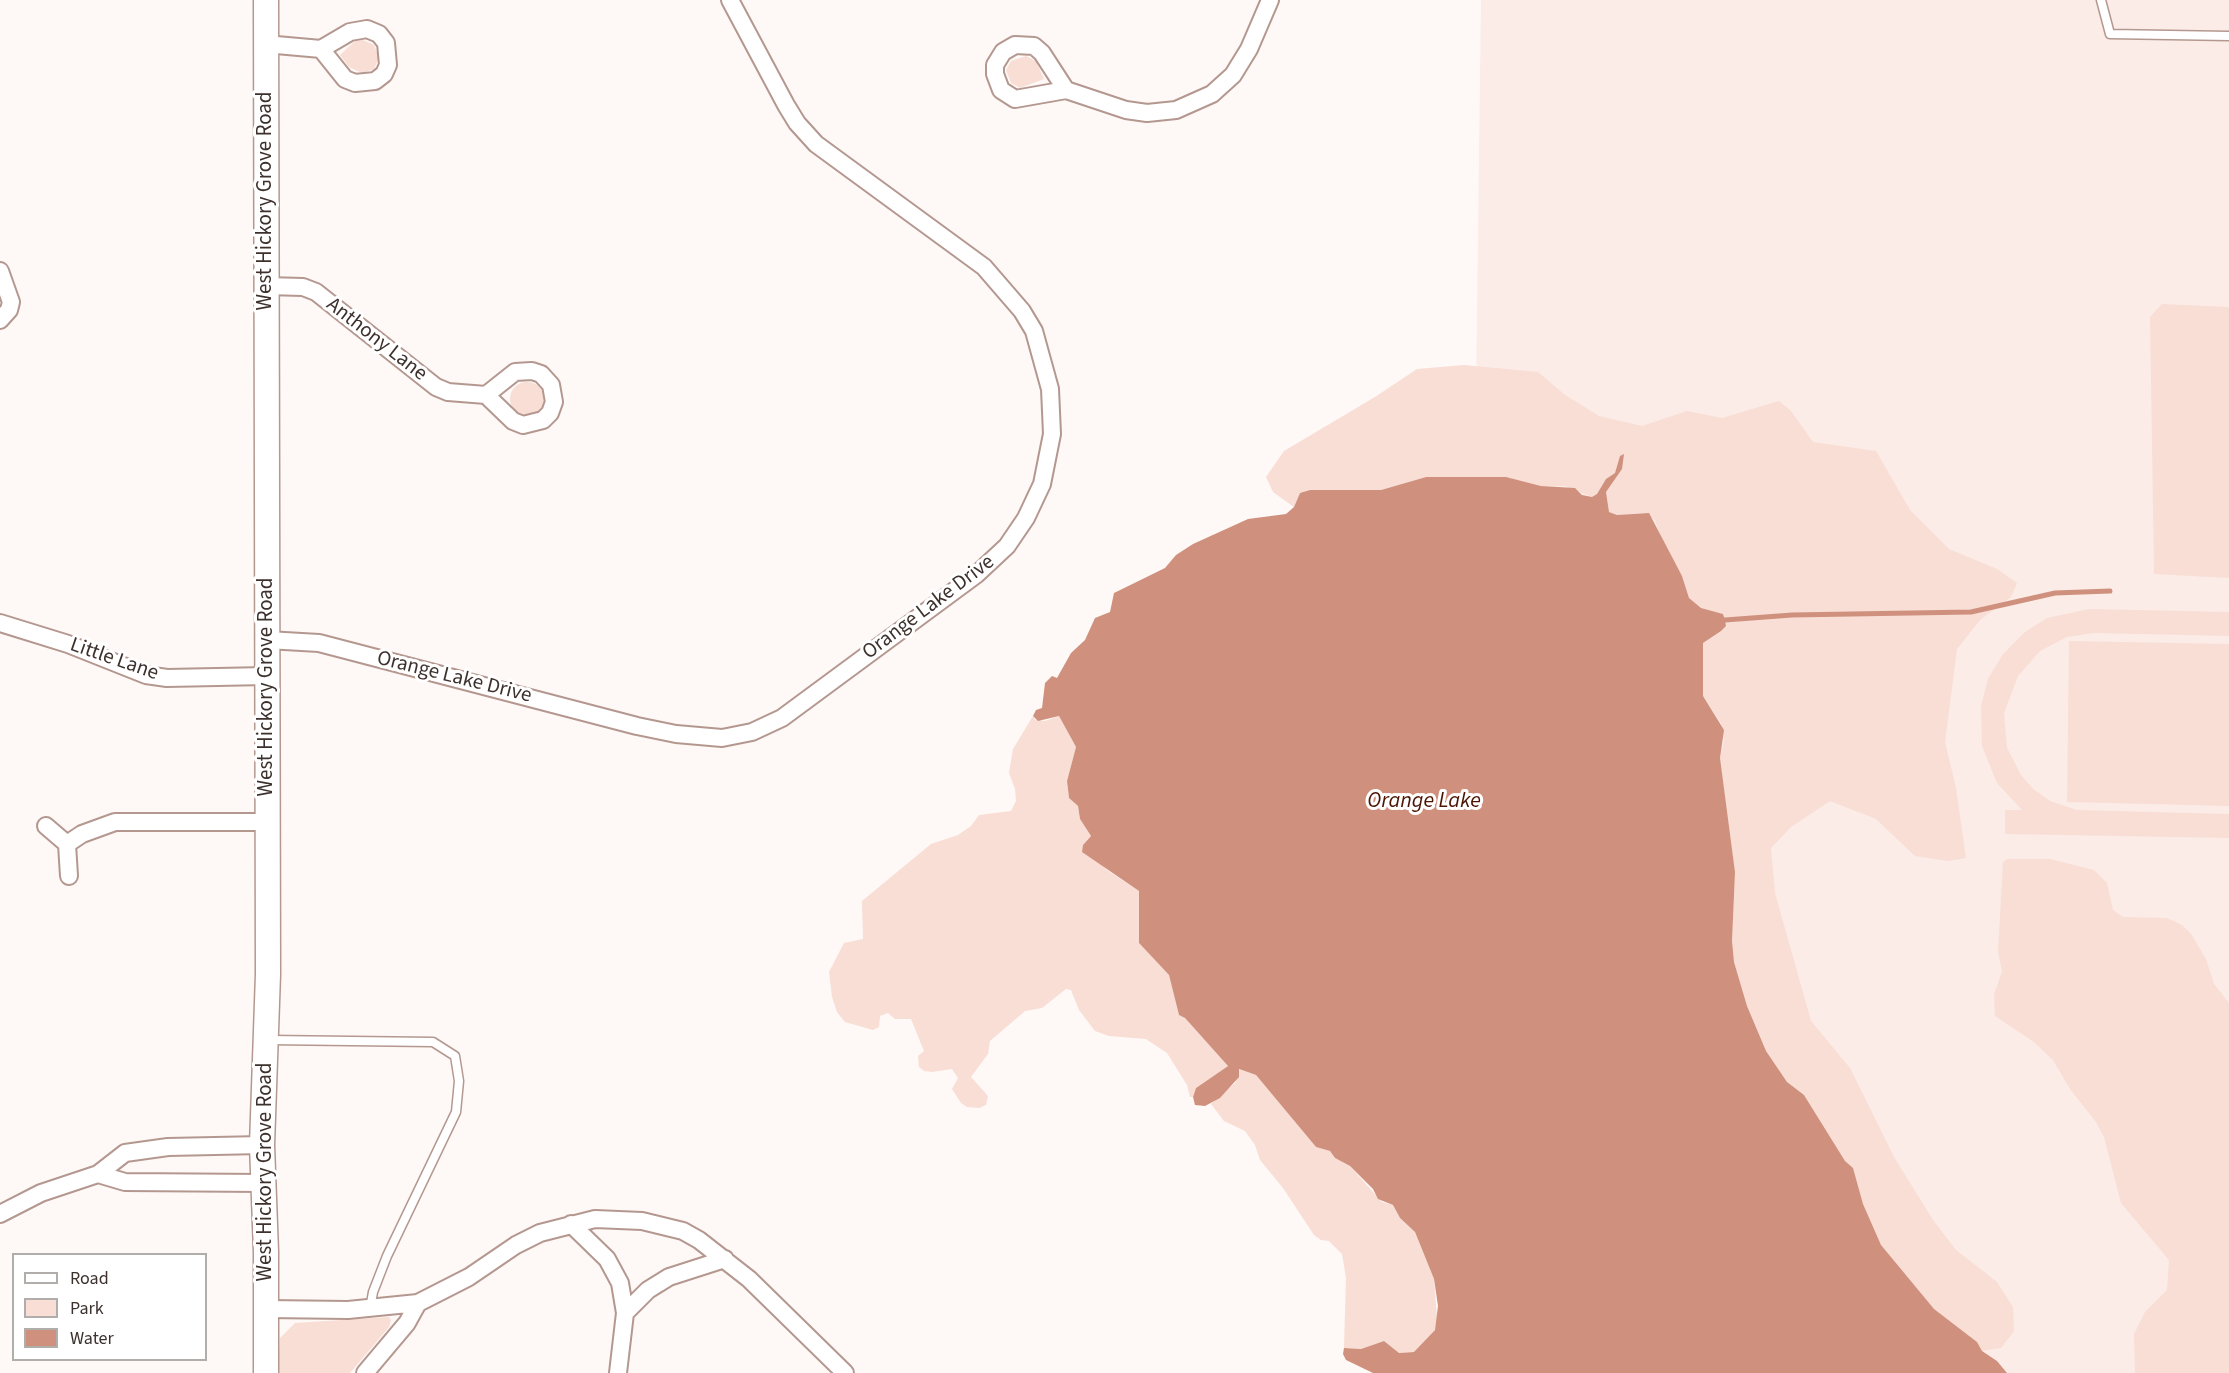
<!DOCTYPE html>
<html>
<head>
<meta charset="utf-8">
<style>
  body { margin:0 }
  #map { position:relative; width:2229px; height:1373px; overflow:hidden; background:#fef8f6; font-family:"Source Sans 3",sans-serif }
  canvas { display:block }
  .legend { position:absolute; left:12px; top:1253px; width:195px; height:108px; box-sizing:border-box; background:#fff; border:2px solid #b1adab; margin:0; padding:8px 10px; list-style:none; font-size:18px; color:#3c312d }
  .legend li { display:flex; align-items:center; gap:12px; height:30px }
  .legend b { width:30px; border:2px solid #b1adab }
</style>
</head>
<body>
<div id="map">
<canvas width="2229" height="1373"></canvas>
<ul class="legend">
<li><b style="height:8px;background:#fff"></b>Road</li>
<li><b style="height:16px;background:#f8ded5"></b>Park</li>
<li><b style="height:16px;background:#cf917e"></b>Water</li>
</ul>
</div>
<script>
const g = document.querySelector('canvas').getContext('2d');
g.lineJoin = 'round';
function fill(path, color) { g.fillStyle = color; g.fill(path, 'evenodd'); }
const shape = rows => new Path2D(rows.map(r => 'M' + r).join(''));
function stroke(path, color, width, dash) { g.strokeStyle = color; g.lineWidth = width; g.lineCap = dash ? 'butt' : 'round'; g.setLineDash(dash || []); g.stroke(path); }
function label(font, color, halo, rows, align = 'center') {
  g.font = font + ' "Source Sans 3",sans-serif'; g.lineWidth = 6; g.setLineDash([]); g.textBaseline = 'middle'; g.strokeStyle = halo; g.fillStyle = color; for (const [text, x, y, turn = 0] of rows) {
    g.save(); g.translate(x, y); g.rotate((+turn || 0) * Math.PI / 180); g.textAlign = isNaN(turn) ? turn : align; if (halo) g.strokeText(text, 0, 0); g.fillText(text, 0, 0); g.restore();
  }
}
fill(shape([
  [1481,0,2229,0,2229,1373,1511,1373,1469,953]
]), '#fbece7');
fill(shape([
  [363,40,374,45,379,57,374,69,362,73,349,67,340,55,355,41],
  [1026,56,1036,61,1044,79,1020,88,1011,83,1006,70,1011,61],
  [2162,304,2229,307,2229,578,2154,574,2150,317],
  [1464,365,1538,372,1565,395,1599,416,1642,426,1687,411,1722,418,1779,401,1791,411,1813,442,1876,451,1910,510,1949,549,1997,569,2017,583,2011,597,1980,620,1957,649,1945,742,1956,788,1966,858,1948,861,1915,856,1876,819,1830,801,1791,827,1771,848,1775,893,1811,1021,1850,1068,1894,1157,1933,1220,1956,1250,1997,1282,2013,1307,2014,1331,2001,1348,1982,1351,1977,1342,1934,1309,1920,1295,1881,1245,1863,1204,1853,1168,1845,1161,1804,1095,1787,1082,1766,1051,1747,1006,1734,962,1732,941,1735,872,1720,758,1724,740,1721,723,1703,696,1703,643,1721,631,1726,626,1725,620,1723,614,1701,608,1689,598,1682,576,1664,546,1655,520,1643,513,1617,515,1609,512,1606,492,1622,469,1620,456,1615,473,1606,479,1597,494,1592,497,1565,486,1541,486,1506,477,1426,477,1381,490,1310,490,1300,493,1294,507,1273,492,1266,477,1284,451,1375,397,1417,369],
  '510 399a17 17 0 1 1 34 0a17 17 0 1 1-34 0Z',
  [2089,609,2229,612,2229,636,2094,633,2067,637,2040,651,2018,676,2004,713,2007,748,2021,775,2033,789,2050,801,2077,810,2229,814,2229,838,2005,834,2005,810,2022,810,1997,783,1982,746,1981,706,1988,679,2003,654,2025,632,2047,618],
  [2069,641,2229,644,2229,806,2067,802],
  [1033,716,1035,720,1045,721,1059,716,1076,747,1067,781,1069,798,1078,806,1080,819,1091,836,1083,845,1107,870,1139,891,1139,943,1169,975,1179,1015,1185,1018,1228,1066,1196,1088,1193,1097,1190,1097,1187,1085,1167,1053,1146,1039,1109,1036,1095,1031,1079,1010,1071,990,1066,989,1042,1008,1025,1011,990,1041,988,1054,971,1077,988,1096,986,1105,979,1108,967,1107,961,1103,952,1089,958,1078,952,1069,932,1072,924,1071,919,1067,918,1056,924,1051,911,1019,895,1019,888,1013,880,1016,879,1027,873,1030,845,1022,837,1012,832,997,829,972,844,943,863,939,862,901,931,844,958,835,971,826,979,815,1011,811,1016,801,1015,789,1009,773,1013,749],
  [2007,859,2050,859,2094,870,2107,883,2113,910,2123,917,2167,918,2182,925,2191,934,2206,959,2214,984,2229,1003,2229,1373,2135,1373,2134,1334,2145,1312,2167,1290,2169,1260,2121,1203,2104,1137,2096,1122,2070,1089,2053,1060,2034,1042,1995,1016,1994,995,2002,971,1998,952,2003,862],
  [1238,1069,1256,1075,1316,1147,1330,1151,1335,1158,1350,1166,1382,1202,1393,1205,1400,1218,1415,1232,1434,1279,1437,1318,1435,1330,1415,1352,1398,1353,1384,1341,1361,1349,1344,1348,1346,1278,1342,1254,1329,1241,1321,1240,1314,1235,1283,1188,1260,1160,1255,1145,1245,1131,1224,1121,1211,1104,1236,1082],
  [389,1317,391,1320,389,1327,350,1373,278,1373,280,1338,295,1323]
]), '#f8ded5');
fill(shape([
  [1624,454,1622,469,1606,492,1609,512,1617,515,1649,513,1682,576,1689,598,1701,608,1723,614,1725,620,1726,626,1721,631,1703,643,1703,696,1724,730,1720,758,1735,872,1732,941,1734,962,1747,1006,1766,1051,1787,1082,1804,1095,1845,1161,1853,1168,1863,1204,1881,1245,1934,1309,1977,1342,1982,1351,1997,1361,2007,1373,1373,1373,1346,1360,1343,1354,1344,1348,1361,1349,1384,1341,1399,1353,1414,1352,1435,1330,1438,1306,1434,1279,1415,1232,1400,1218,1393,1205,1378,1199,1373,1189,1350,1166,1335,1158,1330,1151,1316,1147,1256,1075,1239,1069,1239,1077,1220,1098,1205,1106,1195,1105,1193,1097,1196,1088,1228,1066,1185,1018,1179,1015,1169,975,1139,943,1139,891,1082,852,1083,845,1091,836,1080,819,1078,806,1069,798,1067,781,1076,747,1059,716,1038,721,1033,716,1036,710,1042,708,1045,683,1052,676,1057,678,1071,653,1085,640,1095,618,1110,612,1114,593,1165,568,1176,555,1193,544,1248,519,1286,514,1294,507,1300,493,1310,490,1381,490,1426,477,1506,477,1541,486,1575,488,1582,495,1592,497,1597,494,1606,479,1615,473,1620,456]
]), '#cf917e');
stroke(shape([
  [1725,620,1792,615,1971,612,2055,593,2110,591]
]), '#cf917e', 5);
const lane = shape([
  [2101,0,2110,34,2229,36],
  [269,1040,433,1042,455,1056,459,1081,456,1112,387,1256,373,1292,370,1309]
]);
const street = shape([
  [265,44,321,49,345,79,355,83,375,81,384,74,388,65,386,43,379,34,367,29,350,32,321,49],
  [1066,90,1042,53,1034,46,1015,45,1003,52,995,65,995,74,1001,90,1015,99,1066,90,1126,110,1147,113,1176,110,1212,94,1233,75,1249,49,1270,0],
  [0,271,11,302,9,310,0,320],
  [266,286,303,287,316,292,436,387,448,392,486,395,513,421,523,425,543,420,550,413,554,402,551,385,541,374,532,371,515,372,486,395],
  [0,623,68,644,146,675,167,678,267,676],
  [267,640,319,643,637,726,676,734,722,738,752,732,782,718,977,574,1007,546,1026,518,1042,484,1052,434,1050,389,1034,331,1022,311,984,267,816,144,797,123,786,105,730,0],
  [46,826,67,844,69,876],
  [67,844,82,834,115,822,267,822],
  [98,1174,125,1182,263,1183],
  [0,1214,41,1193,98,1174,125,1153,168,1147,262,1145],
  [571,1224,607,1259,620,1283,625,1313,618,1373],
  [267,1309,348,1310,418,1303,469,1277,516,1245,540,1233,595,1219,642,1221,683,1231,699,1240,749,1279,845,1373],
  [625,1313,648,1290,669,1277,725,1259],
  [365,1373,407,1323,418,1303]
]);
const secondary = shape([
  [266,1373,266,1252,262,1145,268,974,266,0]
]);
stroke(lane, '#b49890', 11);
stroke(street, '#b49890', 20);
stroke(secondary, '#b49890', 27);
stroke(lane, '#fff', 8);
stroke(street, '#fff', 16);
stroke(secondary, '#fff', 24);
label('21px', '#3c312d', '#fff', [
  ["West Hickory Grove Road",266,201,-90],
  ["Anthony Lane",376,340,38],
  ["Orange Lake Drive",929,608,-37],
  ["Little Lane",114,660,19],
  ["Orange Lake Drive",454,678,14],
  ["West Hickory Grove Road",267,687,-90],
  ["West Hickory Grove Road",266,1172,-90]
]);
label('italic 22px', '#4c1503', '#fff', [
  ["Orange Lake",1424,802]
]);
</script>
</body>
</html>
